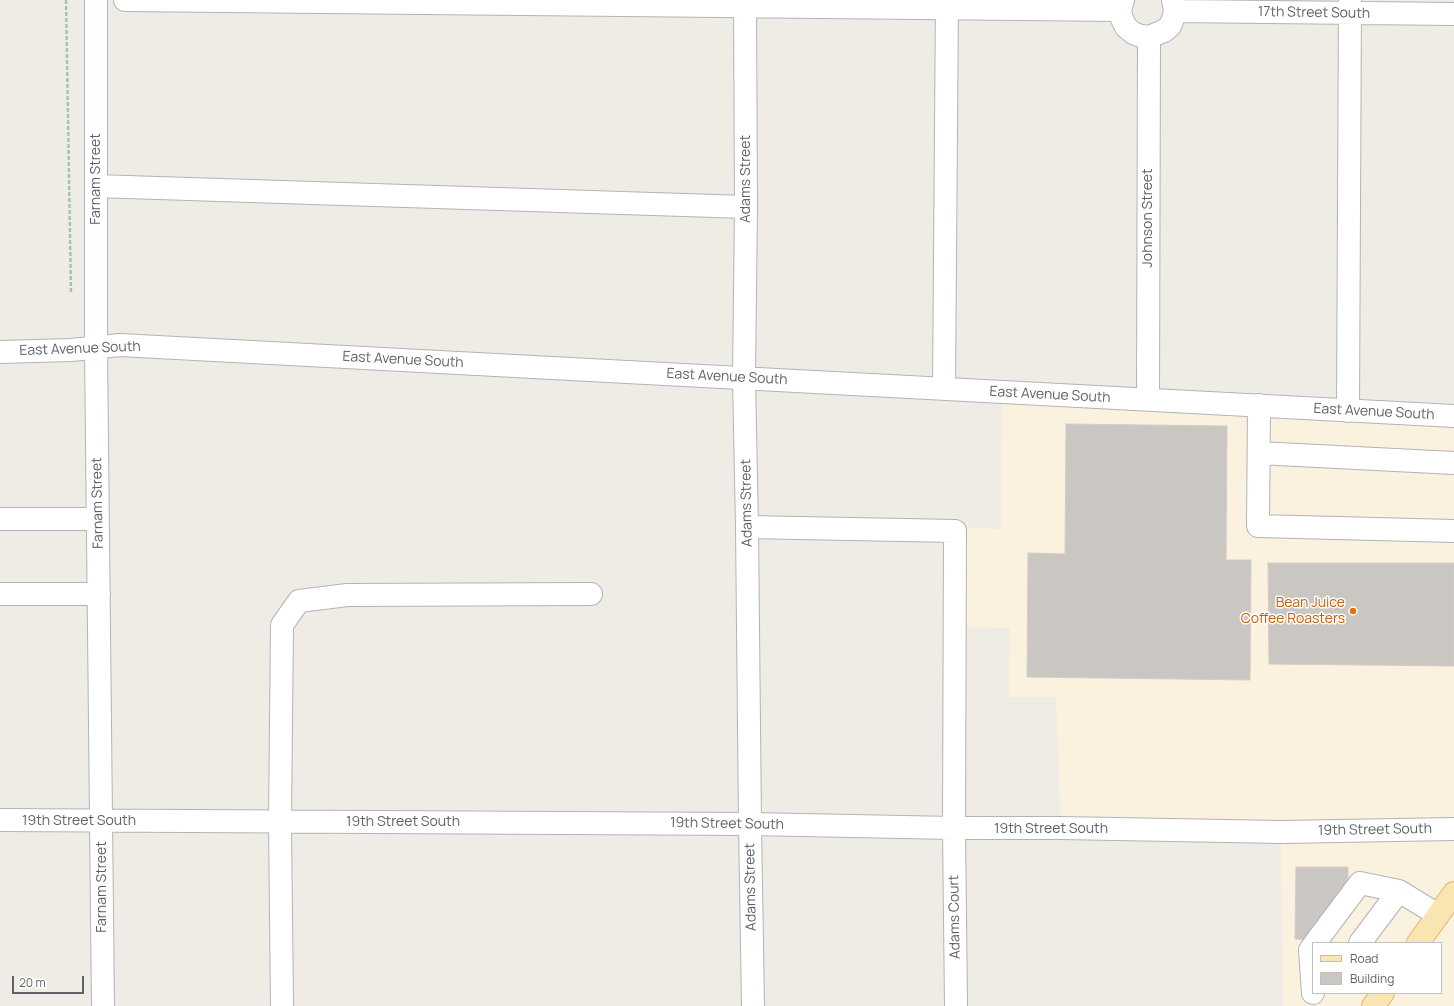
<!DOCTYPE html>
<html>
<head>
<meta charset="utf-8">
<style>
  body { margin:0 }
  #map { position:relative; width:1454px; height:1006px; overflow:hidden; background:#efece6; font-family:Manrope,sans-serif }
  canvas { display:block }
  .legend { position:absolute; left:1312px; top:942px; width:130px; height:52px; box-sizing:border-box; background:#fff; border:1px solid #bfc0c1; margin:0; padding:5px 7px; list-style:none; font-size:12px; color:#5e6265 }
  .legend li { display:flex; align-items:center; gap:8px; height:20px }
  .legend b { width:20px; border:1px solid #bfc0c1 }
  .scale { position:absolute; left:12px; top:976px; width:72px; height:18px; box-sizing:border-box; border:2px solid #5e6265; border-top:0; padding-left:5px; font-size:12px; line-height:14px; white-space:nowrap; color:#5e6265; -webkit-text-stroke:3px #fff; paint-order:stroke }
</style>
</head>
<body>
<div id="map">
<canvas width="1454" height="1006"></canvas>
<ul class="legend">
<li><b style="height:5px;background:#f8e5b2"></b>Road</li>
<li><b style="height:11px;background:#cac7c3"></b>Building</li>
</ul>
<div class="scale">20 m</div>
</div>
<script>
const g = document.querySelector('canvas').getContext('2d');
g.lineJoin = 'round';
function fill(path, color) { g.fillStyle = color; g.fill(path, 'evenodd'); }
const shape = rows => new Path2D(rows.map(r => 'M' + r).join(''));
function stroke(path, color, width, dash) { g.strokeStyle = color; g.lineWidth = width; g.lineCap = dash ? 'butt' : 'round'; g.setLineDash(dash || []); g.stroke(path); }
function label(font, color, halo, rows, align = 'center') {
  g.font = font + ' Manrope,sans-serif'; g.lineWidth = 3; g.setLineDash([]); g.textBaseline = 'middle'; g.strokeStyle = halo; g.fillStyle = color; for (const [text, x, y, turn = 0] of rows) {
    g.save(); g.translate(x, y); g.rotate((+turn || 0) * Math.PI / 180); g.textAlign = isNaN(turn) ? turn : align; if (halo) g.strokeText(text, 0, 0); g.fillText(text, 0, 0); g.restore();
  }
}
fill(shape([
  [1002,393,1454,416,1454,1006,1283,1006,1281,832,1061,828,1056,697,1009,697,1010,628,954,627,955,531,966,528,1001,529],
  [1313,943,1441,943,1441,993,1313,993]
]), '#fbf1df');
const building = shape([
  [1066,424,1227,426,1226,560,1251,560,1250,680,1027,677,1028,553,1065,554,1066,424],
  [1268,563,1454,563,1454,666,1269,664,1268,563],
  [1296,867,1348,867,1348,894,1314,940,1295,939,1296,867]
]);
fill(building, '#cac7c3');
stroke(building, '#d3cdc5', 1);
const minor = shape([
  [96,0,96,347,103,1006],
  [125,0,1120,10],
  [745,0,746,207,744,378,747,527,750,824,753,1006],
  [1123,0,1120,10,1122,19,1126,27,1133,33,1141,36,1149,37,1164,31,1170,26,1173,19,1175,11,1173,0],
  [1175,11,1454,14],
  [96,186,746,207],
  [0,352,71,350,120,345,1454,416],
  [944,389,947,0],
  [1148,399,1149,37],
  [1259,405,1258,526,1454,531],
  [1348,411,1350,0],
  [1259,453,1454,463],
  [0,519,98,519],
  [747,527,955,531,954,828,956,1006],
  [0,594,99,594],
  [0,820,750,824,954,828,1061,828,1281,832,1454,829],
  [1315,943,1360,883,1399,891],
  [1360,943,1399,891,1438,915],
  [1313,946,1310,950,1313,993],
  [282,1006,280,822,282,625,299,601,347,595,591,594]
]);
const major = shape([
  [1418,943,1454,893],
  [1373,1006,1383,993]
]);
stroke(minor, '#b1b4b7', 24);
stroke(major, '#e5b569', 24);
stroke(shape([
  [66,0,71,293]
]), '#a1c6a7', 2.5, [4, 2]);
stroke(minor, '#fff', 22);
stroke(major, '#f8e5b2', 22);
for (const [x, y, r, color] of [
  [1353,611,4,"#e8710a"]
]) { const dot = new Path2D(); dot.arc(x, y, r, 0, 2 * Math.PI); g.fillStyle = color; g.fill(dot); stroke(dot, '#fff', 1.5); }
label('14px', '#5e6265', '#fff', [
  ["17th Street South",1314,13,1],
  ["Farnam Street",96,179,-90],
  ["Adams Street",746,179,-90],
  ["Johnson Street",1148,218,-90],
  ["East Avenue South",80,349,-2],
  ["East Avenue South",403,360,3],
  ["East Avenue South",727,377,3],
  ["East Avenue South",1050,395,3],
  ["East Avenue South",1374,412,3],
  ["Farnam Street",98,503,-91],
  ["Adams Street",747,503,-91],
  ["19th Street South",79,821],
  ["19th Street South",403,822],
  ["19th Street South",727,824,1],
  ["19th Street South",1051,829],
  ["19th Street South",1375,830,-1],
  ["Farnam Street",102,887,-90],
  ["Adams Street",751,887,-91],
  ["Adams Court",955,917,-91]
]);
label('14px', '#c56008', '#fff', [
  ["Bean Juice",1345,603],
  ["Coffee Roasters",1345,619]
], 'right');
</script>
</body>
</html>
